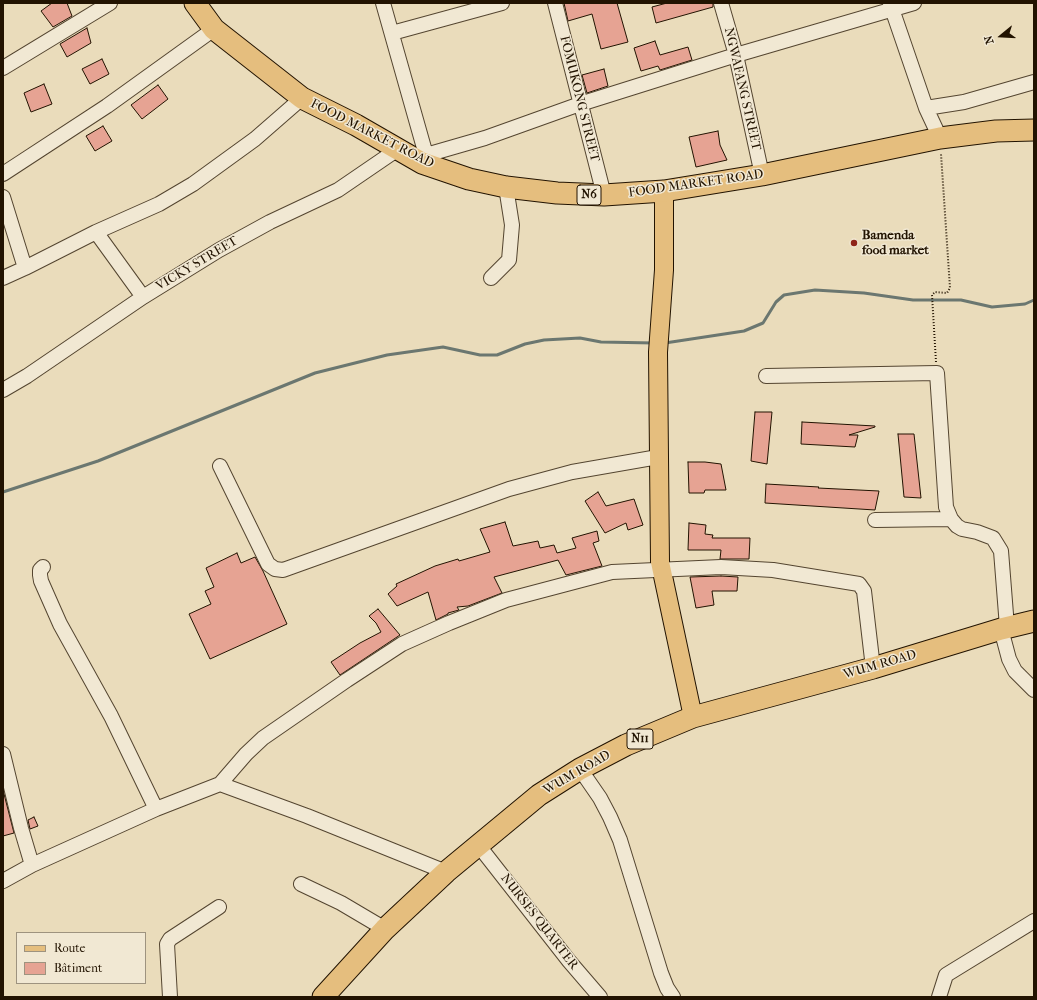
<!DOCTYPE html>
<html>
<head>
<meta charset="utf-8">
<style>
  body { margin:0 }
  #map { position:relative; width:1037px; height:1000px; overflow:hidden; background:#eadcbb; font-family:"IM FELL French Canon",serif }
  canvas { display:block }
  .frame { position:absolute; inset:0; border:4px solid #221301; pointer-events:none }
  .legend { position:absolute; left:16px; top:932px; width:130px; height:52px; box-sizing:border-box; background:#f1e8d3; border:1px solid #9e937f; margin:0; padding:5px 7px; list-style:none; font-size:12px; color:#221301 }
  .legend li { display:flex; align-items:center; gap:8px; height:20px }
  .legend b { width:20px; border:1px solid #9e937f }
  .north { position:absolute; left:981px; top:16px; width:40px; height:40px; -webkit-text-stroke:3px #f1e8d3; paint-order:stroke; rotate:252deg; font-size:11px; font-weight:700; line-height:16px; text-align:center; color:#221301 }
  .north::after { content:''; display:block; margin:auto; width:14px; height:18px; background:#221301; clip-path:polygon(50% 0,100% 100%,50% 72%,0 100%) }
</style>
</head>
<body>
<div id="map">
<canvas width="1037" height="1000"></canvas>
<div class="frame"></div>
<ul class="legend">
<li><b style="height:5px;background:#e5be7e"></b>Route</li>
<li><b style="height:11px;background:#e6a393"></b>Bâtiment</li>
</ul>
<div class="north">N</div>
</div>
<script>
const g = document.querySelector('canvas').getContext('2d');
g.lineJoin = 'round';
const shape = rows => new Path2D(rows.map(r => 'M' + r).join(''));
function stroke(path, color, width, dash) { g.strokeStyle = color; g.lineWidth = width; g.lineCap = dash ? 'butt' : 'round'; g.setLineDash(dash || []); g.stroke(path); }
function fill(path, color) { g.fillStyle = color; g.fill(path, 'evenodd'); }
function label(font, color, halo, rows, align = 'center') {
  g.font = font + ' "IM FELL French Canon",serif'; g.lineWidth = 3; g.setLineDash([]); g.textBaseline = 'middle'; g.strokeStyle = halo; g.fillStyle = color; for (const [text, x, y, turn = 0] of rows) {
    g.save(); g.translate(x, y); g.rotate((+turn || 0) * Math.PI / 180); g.textAlign = isNaN(turn) ? turn : align; if (halo) g.strokeText(text, 0, 0); g.fillText(text, 0, 0); g.restore();
  }
}
stroke(shape([
  [665,343,744,331,763,323,776,302,784,295,815,290,864,293,913,300,961,300,992,307,1025,304,1034,300],
  [3,492,98,461,315,373,387,355,443,347,480,355,497,355,525,344,544,340,580,338,601,342,654,343]
]), '#6b7770', 3);
const building = shape([
  [52,3,67,3,72,16,53,27,41,11,52,3],
  [564,3,617,3,628,42,601,49,592,14,568,21,564,3],
  [667,3,713,3,713,7,656,23,652,7,667,3],
  [87,28,91,43,67,57,60,44,87,28],
  [655,41,660,55,688,47,692,60,660,70,658,66,641,71,634,48,655,41],
  [102,59,109,74,90,84,82,69,102,59],
  [604,69,608,86,587,93,582,75,604,69],
  [44,84,52,104,31,112,24,93,44,84],
  [158,85,168,99,142,119,131,105,158,85],
  [103,126,112,141,95,151,86,136,103,126],
  [718,131,720,145,727,160,696,167,689,137,718,131],
  [755,412,772,412,767,464,751,461,755,412],
  [802,422,875,426,875,427,849,435,858,435,855,447,801,444,802,422],
  [898,434,914,434,921,498,904,497,898,434],
  [688,462,705,462,721,464,726,490,705,490,704,493,689,493,688,462],
  [766,484,819,487,818,488,879,491,875,510,765,503,766,484],
  [598,492,606,506,634,499,643,525,628,530,626,523,605,533,585,501,598,492],
  [505,522,513,546,538,541,540,548,554,545,557,553,576,548,572,538,597,531,599,541,593,543,602,566,566,575,558,560,494,577,502,593,468,606,457,607,459,610,448,613,448,614,436,620,428,592,397,606,388,594,397,586,396,584,435,566,458,559,459,561,490,552,480,529,505,522],
  [689,523,706,525,705,534,713,535,712,538,750,538,749,559,720,559,721,550,688,550,689,523],
  [237,553,241,563,255,557,263,571,287,624,210,659,189,614,211,604,205,591,214,587,206,568,237,553],
  [721,576,738,577,737,591,712,591,714,605,696,608,690,577,721,576],
  [378,609,400,635,340,675,331,662,360,643,381,632,376,623,369,616,378,609],
  [3,790,14,833,3,836,3,790],
  [34,817,38,826,30,829,28,820,34,817]
]);
fill(building, '#e6a393');
stroke(building, '#221301', 1);
const minor = shape([
  [383,3,426,155,423,162],
  [555,3,604,195],
  [721,3,736,55,762,175],
  [890,3,926,108,940,138],
  [392,33,502,3],
  [3,68,110,3],
  [926,108,964,102,1034,82],
  [426,155,485,138,580,104,736,55,914,3],
  [3,174,107,106,214,29],
  [3,197,25,268],
  [96,232,143,297],
  [3,278,25,268,96,232,159,204,193,184,255,139,302,98],
  [491,278,509,260,512,225,506,187],
  [766,376,937,373,946,507,951,519,957,526,962,529,977,532,993,538,1001,551,1007,627],
  [3,390,27,376,143,297,219,250,270,222,338,190,398,149],
  [220,466,268,564,275,569,283,570,509,489,572,472,658,457],
  [875,520,951,519],
  [43,567,40,570,40,575,41,581,60,624,111,716,156,809],
  [1001,629,1009,659,1015,671,1034,690],
  [3,754,21,828,32,865],
  [580,769,600,798,610,817,620,840,661,973,667,988,673,997],
  [220,784,246,754,263,738,347,680,402,644,449,623,506,600,612,572,721,567,773,570,859,584,864,591,873,668],
  [479,846,569,961,600,997],
  [3,881,32,865,156,809,220,784,307,816,446,872],
  [301,884,341,903,385,929],
  [170,997,167,944,170,939,219,907],
  [939,997,946,975,1034,921]
]);
const major = shape([
  [664,191,664,270,658,352,660,562,693,717]
]);
const highway = shape([
  [195,3,214,29,302,98,356,125,422,163,469,179,506,187,557,193,604,195,664,191,762,175,940,138,996,131,1034,130],
  [323,997,385,929,446,872,539,795,580,769,626,745,693,717,873,668,1001,629,1034,621]
]);
stroke(minor, '#544530', 16);
stroke(major, '#221301', 20);
stroke(highway, '#221301', 23);
stroke(shape([
  [936,362,932,295,935,292,947,293,950,288,941,154]
]), '#221301', 2, [1, 2]);
stroke(minor, '#f1e8d3', 14);
stroke(major, '#e5be7e', 18);
stroke(highway, '#e5be7e', 21);
for (const [x, y, r, color] of [
  [854,243,4,"#8f2418"]
]) { const dot = new Path2D(); dot.arc(x, y, r, 0, 2 * Math.PI); g.fillStyle = color; g.fill(dot); stroke(dot, '#f1e8d3', 1.5); }
for (const [x, y, w] of [
  [589,195,24],
  [640,739,26]
]) { const box = new Path2D(); box.roundRect(x - w / 2, y - 10, w, 20, 3); g.fillStyle = '#f1e8d3'; g.fill(box); stroke(box, '#221301', 1); }
label('bold 12px', '#221301', null, [
  ["N6",589,195],
  ["N11",640,739]
]);
label('13px', '#221301', '#f1e8d3', [
  ["NGWAFANG STREET",742,89,77],
  ["FOMUKONG STREET",579,99,76],
  ["FOOD MARKET ROAD",372,134,27],
  ["FOOD MARKET ROAD",696,184,-8],
  ["VICKY STREET",197,264,-31],
  ["WUM ROAD",880,665,-16],
  ["WUM ROAD",577,773,-30],
  ["NURSES QUARTER",539,922,52]
]);
label('bold 13px', '#221301', '#f1e8d3', [
  ["Bamenda",862,236],
  ["food market",862,251]
], 'left');
</script>
</body>
</html>
